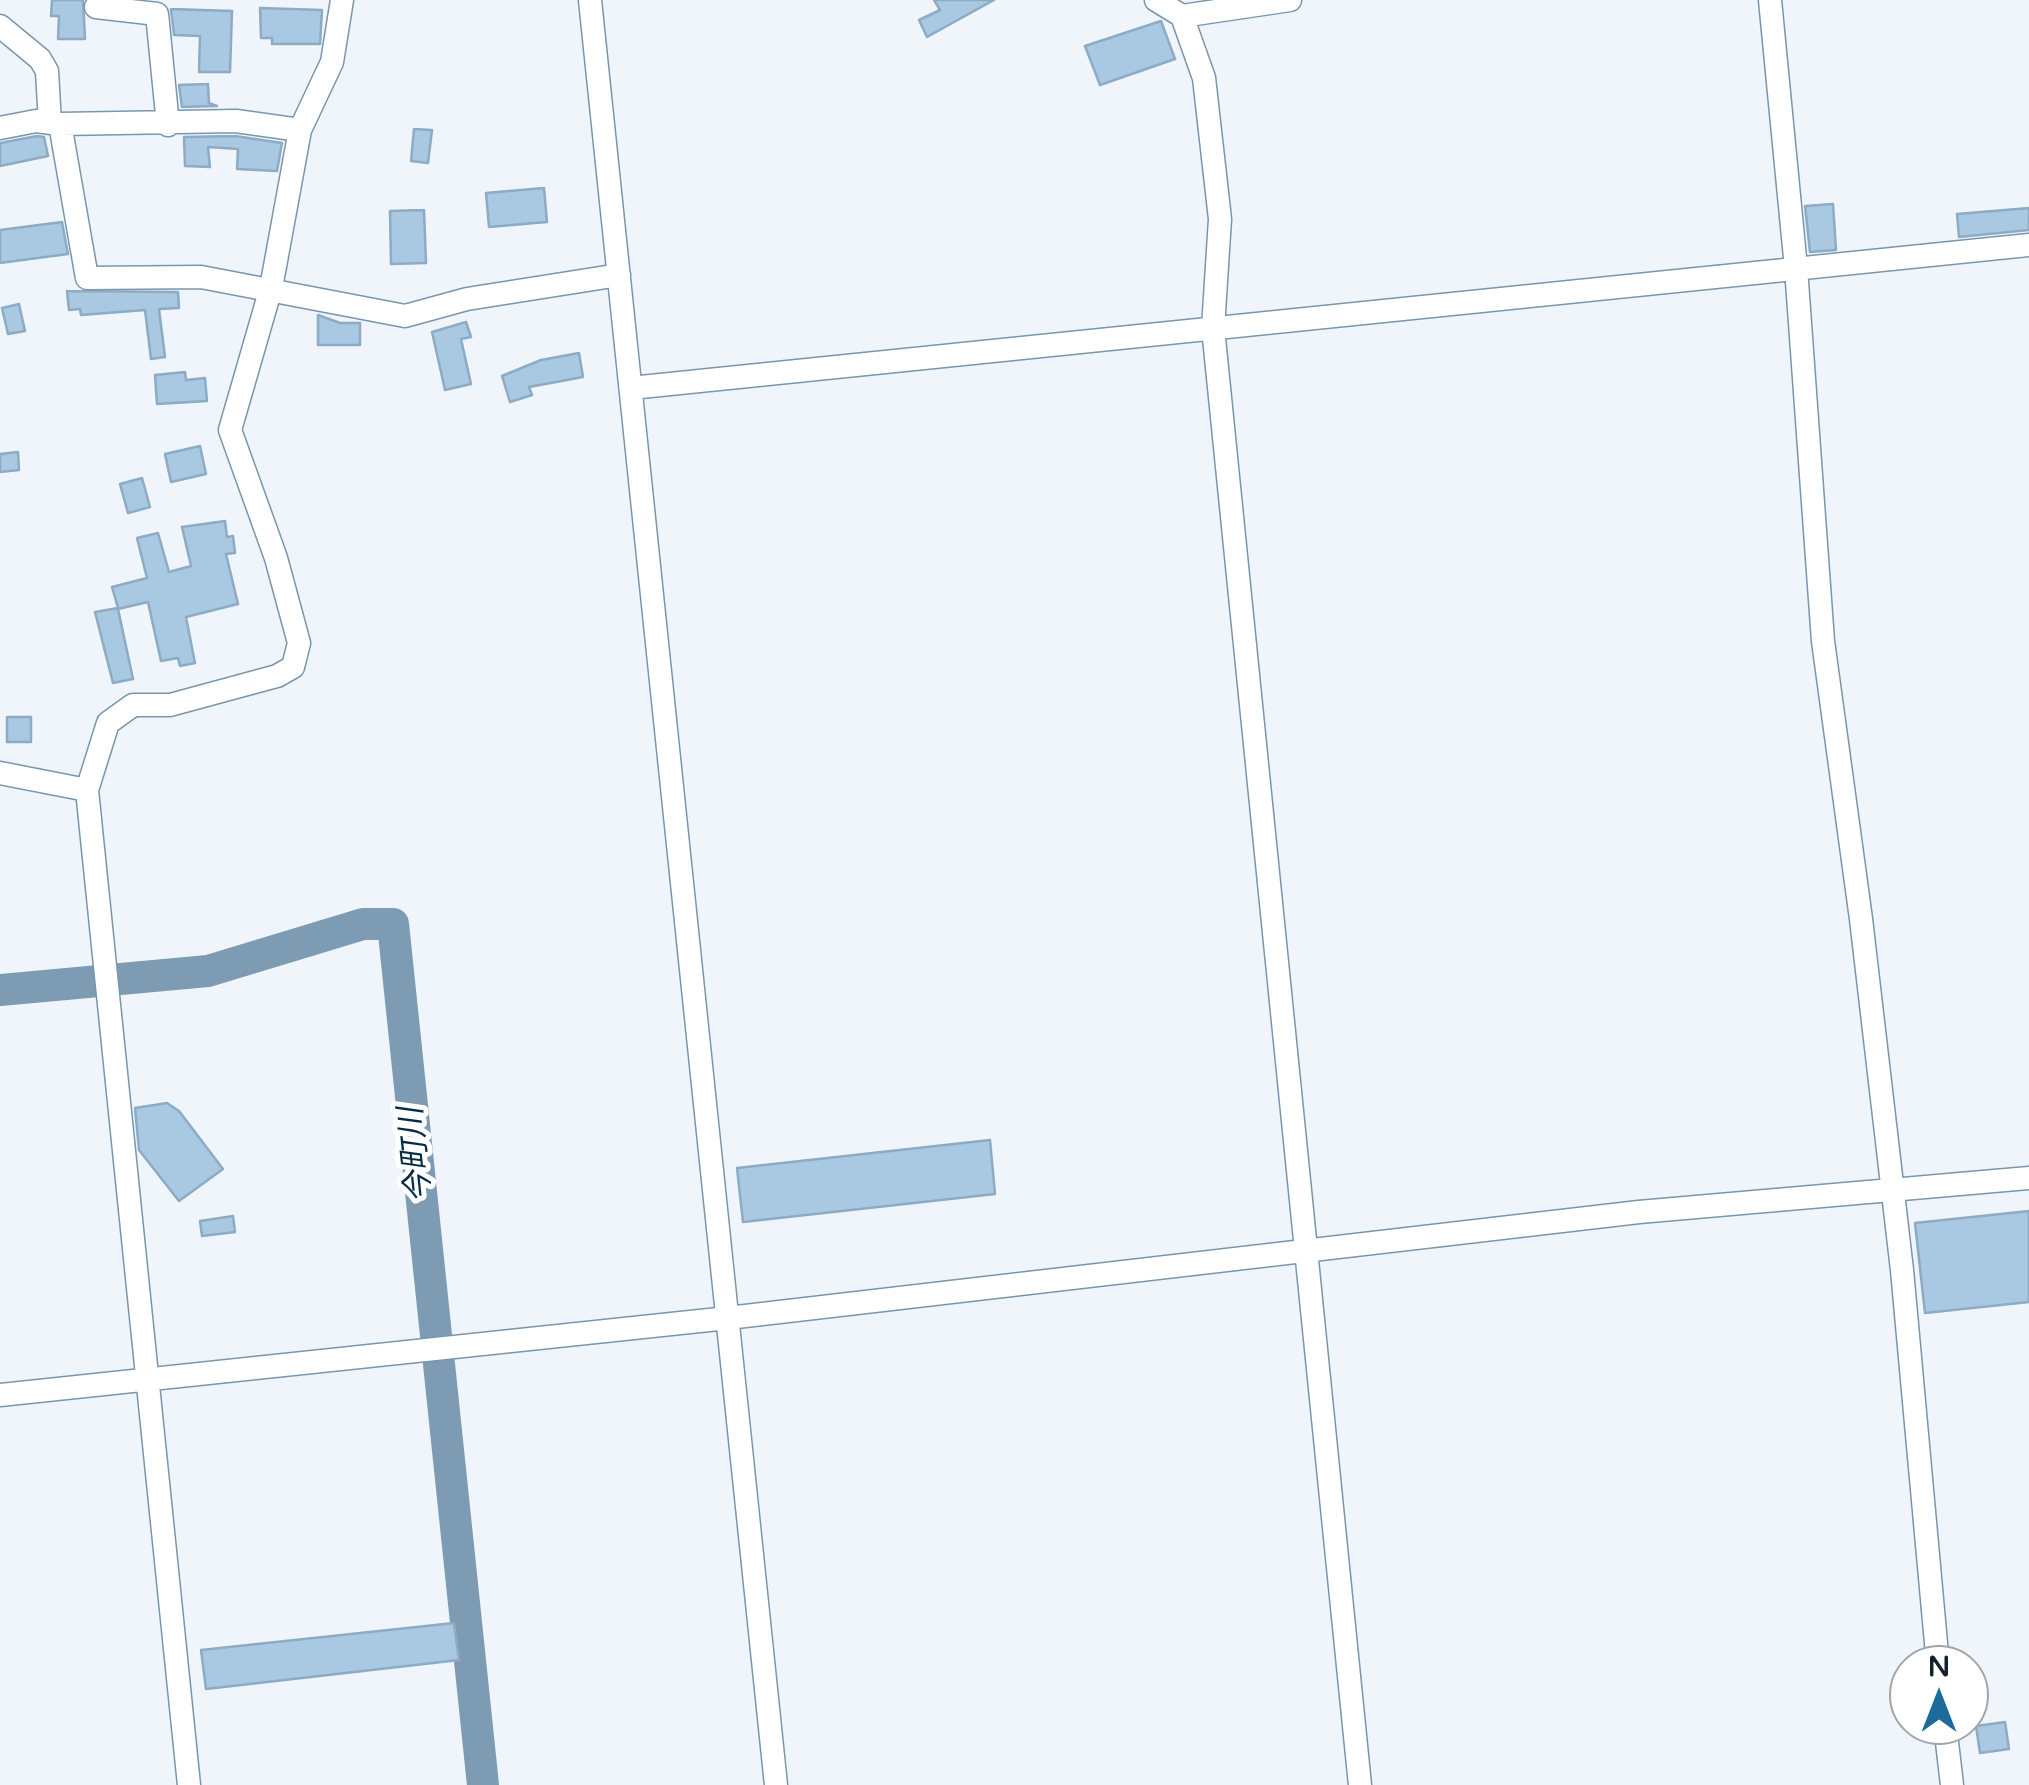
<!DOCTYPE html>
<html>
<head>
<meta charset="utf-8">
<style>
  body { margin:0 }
  #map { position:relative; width:2029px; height:1785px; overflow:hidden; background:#eff5fa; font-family:"Varela Round",sans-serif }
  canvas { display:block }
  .north { position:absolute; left:1889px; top:1645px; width:100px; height:100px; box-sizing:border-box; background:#fff; border:2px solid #a1a6aa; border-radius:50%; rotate:0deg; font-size:28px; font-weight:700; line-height:40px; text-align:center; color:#15212a }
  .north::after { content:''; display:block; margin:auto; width:35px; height:45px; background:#1d6b9d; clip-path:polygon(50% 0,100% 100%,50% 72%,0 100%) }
</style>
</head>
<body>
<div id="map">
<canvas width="2029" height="1785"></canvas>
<div class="north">N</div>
</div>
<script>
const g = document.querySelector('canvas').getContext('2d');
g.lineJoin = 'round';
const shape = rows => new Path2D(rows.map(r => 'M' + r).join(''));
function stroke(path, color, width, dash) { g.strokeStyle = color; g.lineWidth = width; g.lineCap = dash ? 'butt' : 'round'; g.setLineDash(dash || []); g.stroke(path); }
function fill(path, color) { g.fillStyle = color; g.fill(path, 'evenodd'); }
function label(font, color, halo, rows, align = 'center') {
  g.font = font + ' "Varela Round","Noto Sans JP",sans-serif'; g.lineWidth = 10; g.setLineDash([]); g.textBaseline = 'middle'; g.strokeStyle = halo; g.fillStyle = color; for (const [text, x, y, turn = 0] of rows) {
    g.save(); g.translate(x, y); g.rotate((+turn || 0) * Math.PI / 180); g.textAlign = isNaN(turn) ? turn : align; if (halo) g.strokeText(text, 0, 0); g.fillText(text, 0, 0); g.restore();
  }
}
stroke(shape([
  [0,990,208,971,363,924,393,924,483,1785]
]), '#7d9bb3', 32);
const building = shape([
  [52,0,83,0,85,39,58,39,59,16,51,16,52,0],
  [934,0,994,0,927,37,919,20,940,10,934,0],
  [260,8,322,10,320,44,272,44,272,38,261,38,260,8],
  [171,9,232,11,230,72,199,72,200,36,174,35,171,9],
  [1161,21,1175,59,1100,85,1085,46,1161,21],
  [208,84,209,103,217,106,182,107,179,85,208,84],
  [414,129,432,130,428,163,411,161,414,129],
  [37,136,44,137,48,156,0,166,0,143,37,136],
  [235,136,282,143,277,171,237,169,238,149,208,147,210,167,185,166,184,137,235,136],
  [544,188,547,222,489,227,486,193,544,188],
  [1833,204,1836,250,1810,252,1805,206,1833,204],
  [2029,208,2029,230,1959,237,1957,214,2029,208],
  [424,210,426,263,391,264,390,211,424,210],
  [62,222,68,254,0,263,0,230,62,222],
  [67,291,178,292,179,308,159,309,165,357,151,359,145,310,81,315,80,309,69,310,67,291],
  [19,304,25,331,8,334,2,308,19,304],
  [318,315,340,323,360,323,360,345,318,345,318,315],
  [466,322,471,337,461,339,471,384,445,390,432,332,466,322],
  [579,353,583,377,529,387,532,395,510,402,502,376,541,360,579,353],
  [185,372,186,380,205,378,207,401,157,404,155,375,185,372],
  [200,446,206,474,171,482,165,454,200,446],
  [18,452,19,470,0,472,0,454,18,452],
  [142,478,150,507,128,513,120,484,142,478],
  [225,521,227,537,233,536,235,553,226,554,238,604,186,617,195,663,180,666,178,658,161,661,148,602,118,609,133,679,113,683,95,612,118,608,112,587,147,578,137,538,158,533,169,572,191,566,182,527,225,521],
  [7,717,31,717,31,742,7,742,7,717],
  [167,1103,179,1111,223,1169,179,1201,139,1150,135,1108,167,1103],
  [990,1140,995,1194,743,1222,737,1168,990,1140],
  [2029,1211,2029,1302,1925,1313,1915,1223,2029,1211],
  [233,1216,235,1232,202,1236,200,1221,233,1216],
  [454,1623,459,1660,206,1689,201,1650,454,1623],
  [2005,1722,2009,1749,1980,1753,1976,1726,2005,1722]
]);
fill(building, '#a9c8e1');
stroke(building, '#8dabc4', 2.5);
const minor = shape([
  [590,0,776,1785],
  [1156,0,1182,16],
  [1290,0,1182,16,1204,78,1220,219,1213,328,1360,1785],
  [1770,0,1796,268,1823,641,1861,919,1902,1270,1938,1665],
  [96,7,157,14,168,125],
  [0,26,40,59,47,71,50,123],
  [60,124,236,121,300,130],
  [0,128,36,121,60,124,87,278,201,277,405,316,467,299,619,275],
  [631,388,2029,245],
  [0,773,87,790],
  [0,1395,728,1318,1639,1212,2029,1178],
  [1945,1725,1952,1785],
  [189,1785,87,790,108,723,133,705,170,705,277,676,293,667,299,643,276,558,230,430,271,288,300,130,332,62,342,0]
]);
stroke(minor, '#7996ae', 25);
stroke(minor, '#fff', 22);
label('italic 32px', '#052c46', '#fff', [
  ["今町川",417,1155,-96]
]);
</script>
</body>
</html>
